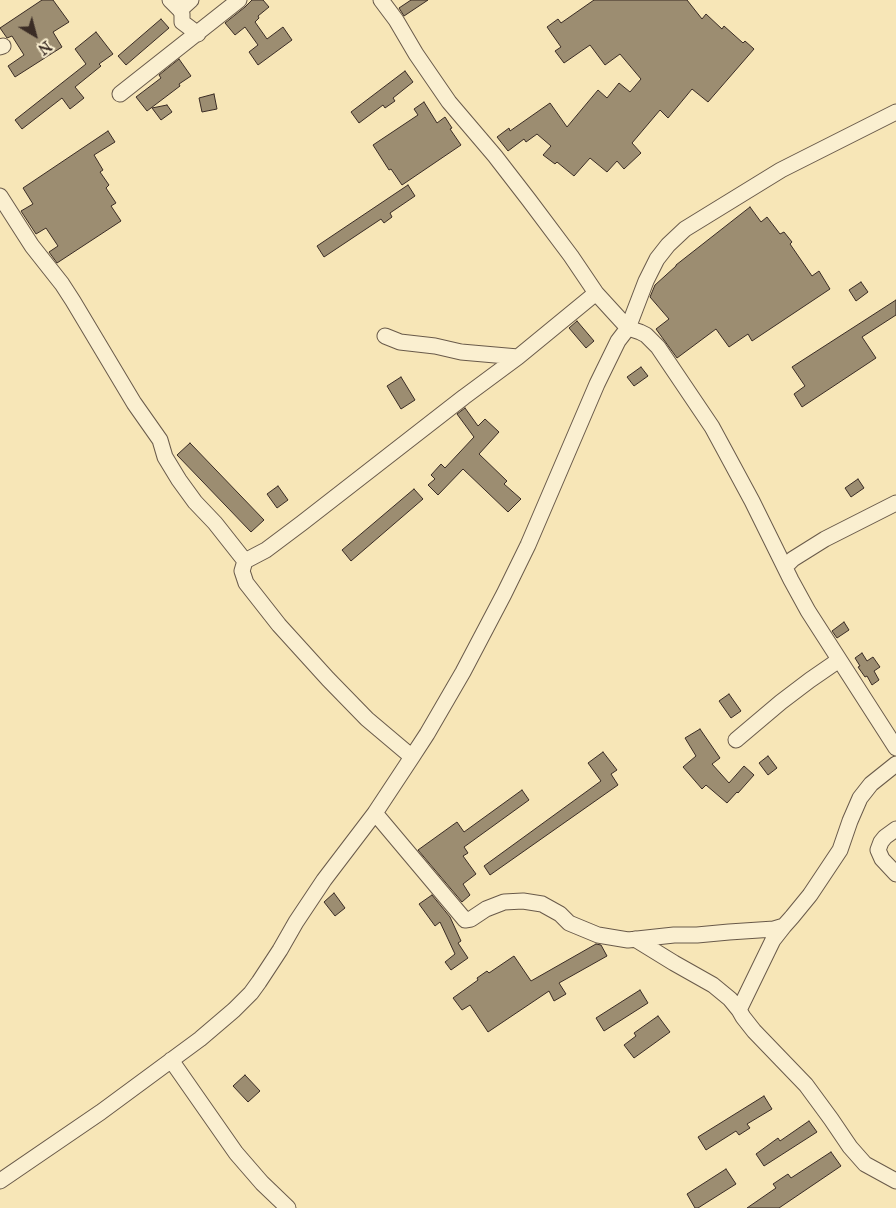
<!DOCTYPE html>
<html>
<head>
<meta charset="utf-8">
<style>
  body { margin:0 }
  #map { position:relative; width:896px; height:1208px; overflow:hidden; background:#f7e6b7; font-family:"IM FELL Great Primer",serif }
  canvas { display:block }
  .north { position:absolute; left:10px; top:10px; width:50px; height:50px; -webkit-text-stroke:4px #faefd0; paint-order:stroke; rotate:143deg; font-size:14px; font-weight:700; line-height:20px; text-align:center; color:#3a2c25 }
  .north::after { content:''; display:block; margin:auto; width:18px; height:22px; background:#3a2c25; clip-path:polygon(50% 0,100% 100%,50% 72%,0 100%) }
</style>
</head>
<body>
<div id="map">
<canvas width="896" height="1208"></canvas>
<div class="north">N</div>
</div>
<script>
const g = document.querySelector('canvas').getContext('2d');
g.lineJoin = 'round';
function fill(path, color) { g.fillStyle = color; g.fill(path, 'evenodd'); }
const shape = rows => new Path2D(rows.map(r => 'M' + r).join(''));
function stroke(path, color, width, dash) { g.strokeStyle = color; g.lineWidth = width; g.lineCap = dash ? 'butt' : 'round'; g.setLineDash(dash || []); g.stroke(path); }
const building = shape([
  [42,0,53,0,69,22,53,32,62,47,15,77,8,66,24,55,12,36,7,38,0,28,42,0],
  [252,0,263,0,269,7,258,16,259,18,255,22,267,39,283,27,292,40,258,65,249,52,258,45,245,27,235,35,225,23,245,7,252,0],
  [411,0,428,0,404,16,399,8,411,0],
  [594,0,687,0,702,19,706,14,722,29,724,26,743,43,745,41,754,49,708,102,692,89,668,118,660,110,632,143,641,153,624,169,617,161,607,172,590,158,574,176,557,162,555,164,543,155,551,146,537,134,526,142,524,139,508,151,497,137,509,128,510,131,550,103,567,127,598,90,607,98,619,83,630,92,641,79,620,54,605,65,590,45,564,63,555,51,561,47,547,27,558,19,561,23,594,0],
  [161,19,169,28,126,65,118,56,161,19],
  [96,32,113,54,99,64,101,66,75,87,84,98,70,109,62,98,22,129,15,120,86,64,75,49,96,32],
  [179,59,191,76,179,84,180,86,147,111,136,97,161,78,159,75,179,59],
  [405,71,413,82,393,98,395,101,385,108,383,105,359,123,351,112,405,71],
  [214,94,217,109,202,112,199,98,214,94],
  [424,102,437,123,445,117,452,128,450,129,461,145,402,185,391,169,389,170,373,145,418,115,414,109,424,102],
  [167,105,172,112,161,120,152,108,167,105],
  [108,131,115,142,94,155,103,170,100,172,109,185,106,188,116,203,111,206,121,221,57,263,49,252,58,246,46,228,36,234,21,211,33,204,23,188,108,131],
  [408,185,415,196,390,213,392,217,384,223,381,219,324,257,317,246,408,185],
  [750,207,761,222,767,217,780,234,784,232,792,242,790,244,812,276,819,271,830,289,752,341,748,334,729,347,716,329,677,358,656,329,669,319,650,297,655,285,676,266,676,265,750,207],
  [861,282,868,292,856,301,849,290,861,282],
  [896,300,896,315,862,337,876,358,802,407,794,394,805,386,792,367,896,300],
  [577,321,594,341,586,348,569,328,577,321],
  [641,367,648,376,634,386,627,377,641,367],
  [401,377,415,400,401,409,387,386,401,377],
  [465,408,478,426,485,419,499,432,479,454,507,481,504,484,521,499,508,512,463,469,438,495,428,485,435,479,431,475,441,464,445,468,474,437,457,414,465,408],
  [190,443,264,520,251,532,177,455,190,443],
  [858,479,864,488,851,497,845,488,858,479],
  [278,486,288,500,277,508,267,494,278,486],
  [414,489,423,499,351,561,342,550,414,489],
  [844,622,849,630,837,638,832,631,844,622],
  [862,653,867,661,873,657,880,667,874,671,879,680,872,685,867,676,865,677,858,667,860,666,855,658,862,653],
  [729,694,741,711,731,718,719,701,729,694],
  [700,729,720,758,712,764,729,783,744,766,754,775,738,793,737,792,727,803,706,785,702,789,683,767,696,756,685,738,700,729],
  [603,752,617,770,611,774,618,785,490,875,484,866,601,781,588,763,603,752],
  [768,756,777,768,768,775,759,763,768,756],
  [522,790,529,800,464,847,468,853,463,856,476,874,463,884,470,895,462,902,418,850,457,822,464,832,522,790],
  [334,893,345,908,335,916,324,902,334,893],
  [432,895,450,917,461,941,458,943,468,958,451,970,445,962,455,954,440,922,435,926,419,904,432,895],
  [596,944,601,945,607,956,559,983,566,994,554,1001,549,991,488,1032,470,1005,462,1010,453,998,478,980,477,978,487,971,489,973,514,956,531,981,596,944],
  [640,990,648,1003,604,1031,596,1018,640,990],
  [658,1016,670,1032,634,1058,624,1045,636,1036,634,1033,658,1016],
  [245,1075,260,1091,248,1102,233,1086,245,1075],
  [764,1096,772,1109,747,1124,750,1128,739,1135,736,1131,706,1150,698,1137,764,1096],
  [809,1121,817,1132,764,1166,756,1154,778,1138,780,1141,809,1121],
  [831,1152,841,1166,779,1208,747,1208,776,1188,773,1184,788,1174,791,1178,831,1152],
  [726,1169,736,1184,698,1208,695,1208,687,1194,726,1169]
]);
fill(building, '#9c8d71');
stroke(building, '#3a2c25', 1);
const minor = shape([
  [170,0,180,10,191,0],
  [381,0,396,20,416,54,449,102,495,156,529,200,571,256,596,293,628,328,640,332,646,335,658,347,712,427,725,451,752,501,791,580,808,611,896,748],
  [180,10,182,14,182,22,198,34],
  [0,47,3,46],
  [120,94,239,0],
  [0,196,32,246,62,284,73,301,134,403,160,440,165,457,179,480,195,502,215,523,245,561],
  [385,336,400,342,435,346,461,352,518,357],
  [785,567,793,559,825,539,896,503],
  [736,740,781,702,810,680,839,660],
  [412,757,367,719,328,679,279,625,246,583,242,571,245,561,266,550,302,523,464,397,518,357,596,293],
  [375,813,465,920,471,919,486,909,504,902,523,901,542,904,560,914,569,923,598,935,628,940,674,935,697,935,729,932,774,929,784,926,792,917,810,895,840,850,850,821,860,798,871,784,896,764],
  [896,829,885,837,881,842,878,850,882,859,896,874],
  [784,926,773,940,739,1010,743,1017,754,1031,806,1085,831,1119,850,1147,865,1164,896,1181],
  [635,939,674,963,713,985,730,999,739,1010],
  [171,1060,236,1153,262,1183,288,1208],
  [0,1181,101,1112,200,1039,234,1010,251,993,259,982,280,950,296,922,324,880,375,813,412,757,427,734,463,672,504,594,528,545,597,384,618,341,628,328,646,281,657,259,668,245,685,229,781,170,896,112]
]);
stroke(minor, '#695a4a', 17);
stroke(minor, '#faefd0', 15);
</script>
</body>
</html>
